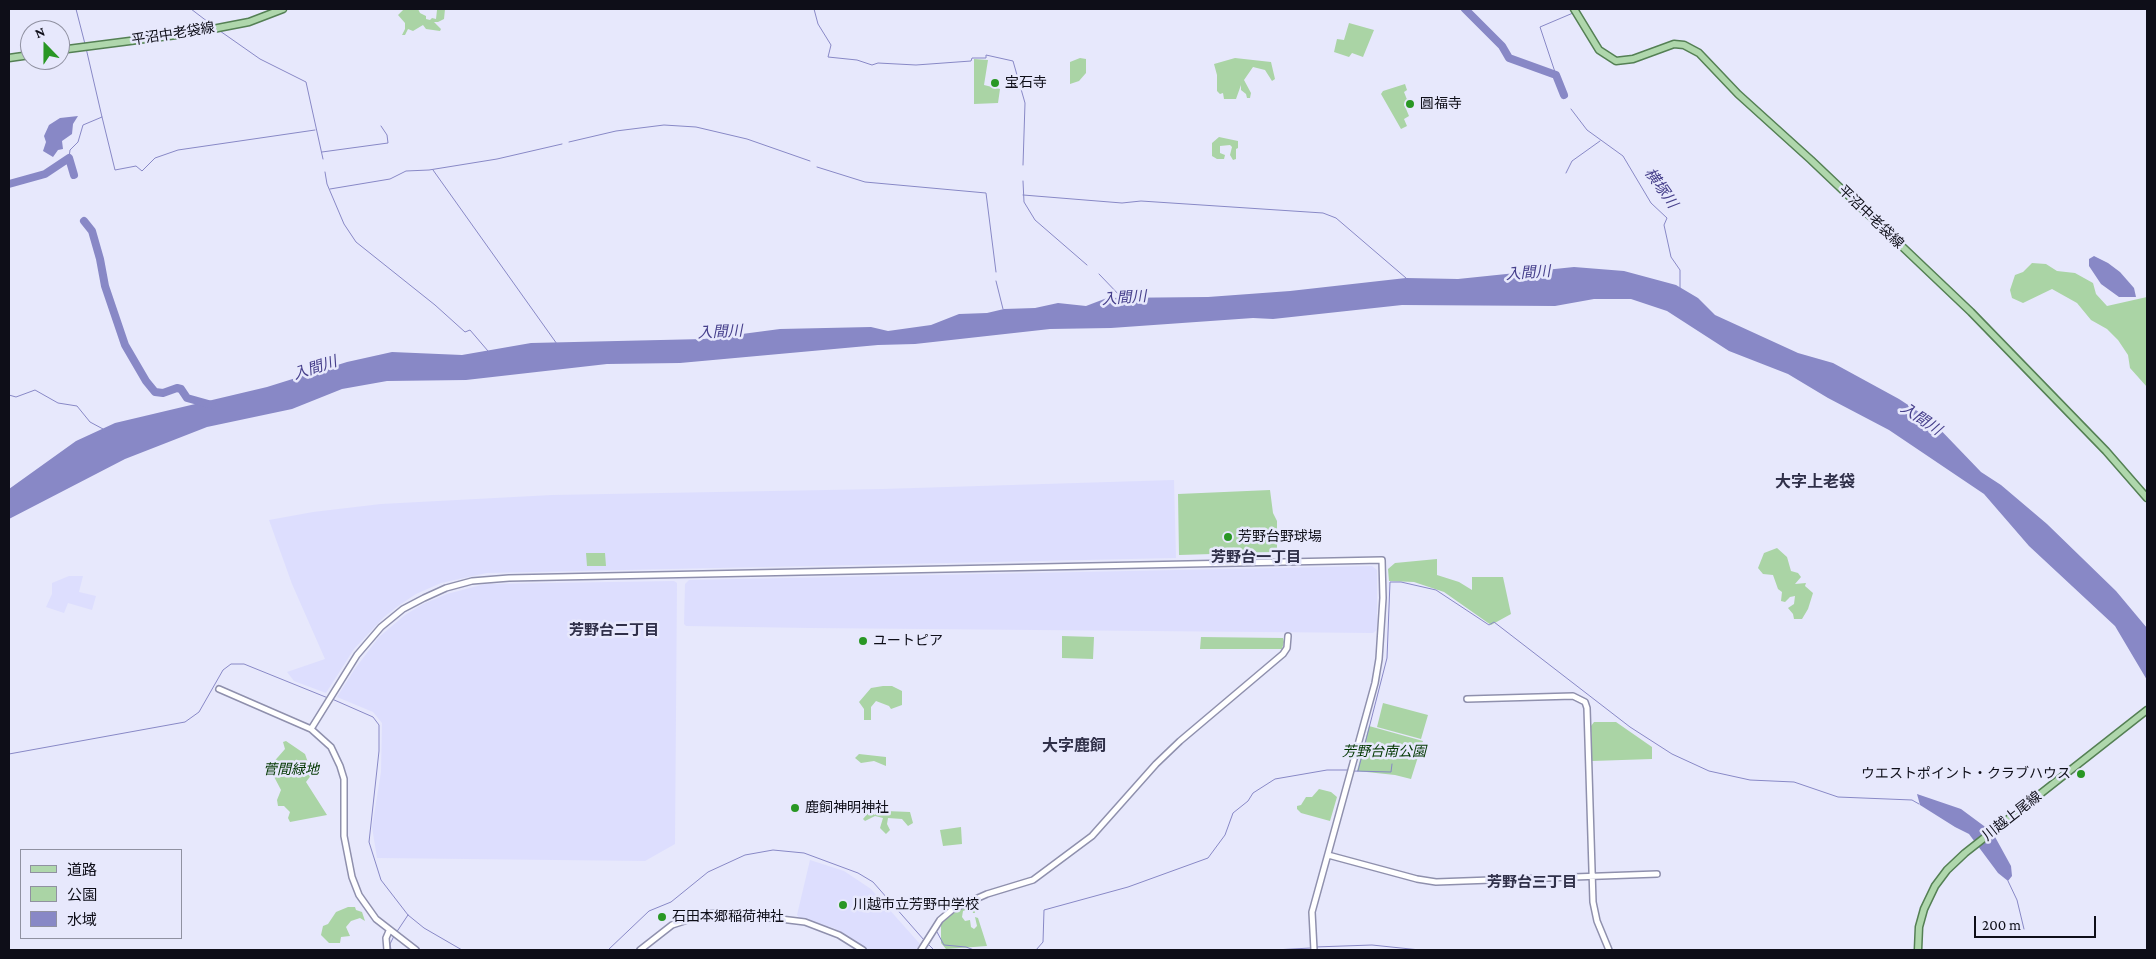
<!DOCTYPE html>
<html>
<head>
<meta charset="utf-8">
<style>
  body { margin:0 }
  #map { position:relative; width:2156px; height:959px; overflow:hidden; background:#e7e8fc; font-family:"Crimson Pro","Noto Sans JP",serif }
  canvas { display:block }
  .frame { position:absolute; inset:0; border:10px solid #0e0e18; pointer-events:none }
  .legend { position:absolute; left:20px; top:849px; width:162px; height:90px; box-sizing:border-box; background:#e7e8fc; border:1px solid #9091a1; margin:0; padding:6px 9px; list-style:none; font-size:15px; color:#0e0e18 }
  .legend li { display:flex; align-items:center; gap:10px; height:25px }
  .legend b { width:25px; border:1px solid #9091a1 }
  .north { position:absolute; left:20px; top:20px; width:50px; height:50px; box-sizing:border-box; background:#e7e8fc; border:1px solid #9091a1; border-radius:50%; rotate:338deg; font-size:14px; font-weight:700; line-height:20px; text-align:center; color:#0e0e18 }
  .north::after { content:''; display:block; margin:auto; width:18px; height:22px; background:#299724; clip-path:polygon(50% 0,100% 100%,50% 72%,0 100%) }
  .scale { position:absolute; left:1974px; top:916px; width:122px; height:22px; box-sizing:border-box; border:2px solid #0e0e18; border-top:0; padding-left:6px; font-size:15px; line-height:18px; white-space:nowrap; color:#0e0e18; -webkit-text-stroke:4px #e7e8fc; paint-order:stroke }
</style>
</head>
<body>
<div id="map">
<canvas width="2156" height="959"></canvas>
<div class="frame"></div>
<ul class="legend">
<li><b style="height:6px;background:#afd7ac"></b>道路</li>
<li><b style="height:14px;background:#aad4a5"></b>公園</li>
<li><b style="height:14px;background:#8888c6"></b>水域</li>
</ul>
<div class="north">N</div>
<div class="scale">200 m</div>
</div>
<script>
const g = document.querySelector('canvas').getContext('2d');
g.lineJoin = 'round';
function fill(path, color) { g.fillStyle = color; g.fill(path, 'evenodd'); }
const shape = rows => new Path2D(rows.map(r => 'M' + r).join(''));
function stroke(path, color, width, dash) { g.strokeStyle = color; g.lineWidth = width; g.lineCap = dash ? 'butt' : 'round'; g.setLineDash(dash || []); g.stroke(path); }
function label(font, color, halo, rows, align = 'center') {
  g.font = font + ' "Crimson Pro","Noto Sans JP",serif'; g.lineWidth = 5; g.setLineDash([]); g.textBaseline = 'middle'; g.strokeStyle = halo; g.fillStyle = color; for (const [text, x, y, turn = 0] of rows) {
    g.save(); g.translate(x, y); g.rotate((+turn || 0) * Math.PI / 180); g.textAlign = isNaN(turn) ? turn : align; if (halo) g.strokeText(text, 0, 0); g.fillText(text, 0, 0); g.restore();
  }
}
fill(shape([
  [1174,480,1176,558,487,573,441,583,416,594,398,606,384,617,354,649,326,693,294,681,287,672,325,659,292,584,269,520,313,512,381,504,552,495,882,489],
  [1372,566,1377,570,1377,630,1373,633,810,628,686,626,684,624,685,584,689,580],
  [69,576,83,576,79,592,96,596,92,610,68,603,64,613,46,607,52,594,52,583],
  [674,581,677,583,675,844,645,861,377,858,372,827,381,772,382,723,373,712,337,697,354,670,379,637,405,615,423,604,447,594,485,584],
  [810,860,844,871,871,889,920,944,916,950,868,950,834,928,799,918,797,915]
]), '#dddefe');
fill(shape([
  [404,9,418,9,420,13,426,16,426,19,430,20,432,18,436,19,437,10,445,9,444,19,438,22,434,22,441,29,440,31,426,29,423,25,413,31,408,29,405,35,402,35,405,29,405,23,398,15],
  [1349,23,1374,30,1363,57,1352,53,1349,57,1334,52,1337,39,1344,40],
  [1080,58,1086,59,1086,73,1079,81,1070,84,1070,62],
  [1235,58,1271,62,1275,79,1272,81,1265,70,1253,67,1244,80,1251,93,1250,98,1247,98,1246,94,1241,90,1241,85,1236,99,1224,99,1223,93,1220,94,1217,91,1217,75,1214,64],
  [974,59,988,60,984,85,1000,89,998,103,974,104],
  [1405,84,1407,90,1404,92,1408,102,1404,104,1409,116,1404,119,1407,126,1401,129,1381,94,1383,91],
  [1219,137,1238,141,1238,148,1236,149,1236,159,1233,160,1230,155,1232,147,1230,145,1220,146,1220,153,1225,155,1224,159,1217,159,1212,156,1212,143],
  [2032,263,2046,264,2057,271,2075,273,2093,283,2096,294,2107,306,2147,297,2147,387,2130,368,2128,355,2118,340,2107,329,2091,320,2077,303,2052,289,2023,303,2012,298,2010,290,2015,275,2023,272],
  [1270,490,1273,513,1277,521,1277,552,1179,555,1178,494],
  [1777,548,1787,557,1791,571,1798,573,1801,577,1795,584,1806,583,1805,586,1813,593,1808,609,1802,619,1794,619,1793,614,1788,608,1794,604,1795,596,1790,597,1785,602,1781,601,1782,592,1778,589,1773,575,1763,574,1758,568,1764,553],
  [586,553,605,553,606,566,587,566],
  [1437,559,1437,575,1459,582,1472,590,1472,577,1503,577,1511,614,1491,625,1444,592,1414,582,1389,581,1388,569,1395,563],
  [1062,636,1094,637,1093,659,1062,658],
  [1201,637,1283,638,1284,642,1282,649,1200,649],
  [883,686,892,686,902,691,902,705,891,709,889,706,876,701,871,707,871,720,864,720,864,709,859,702,871,688],
  [1383,703,1428,715,1421,739,1377,727],
  [1594,722,1616,722,1652,747,1652,759,1592,761,1591,726],
  [1369,726,1423,741,1411,779,1395,775,1357,771],
  [286,741,305,754,312,774,306,782,327,815,290,822,288,818,290,812,284,806,278,806,277,800,281,790,270,769,271,765,285,749,283,742],
  [859,754,886,757,886,766,874,761,861,763,855,758],
  [1319,789,1331,792,1337,797,1330,821,1301,813,1297,809,1297,806,1301,805,1306,797,1312,797],
  [886,811,910,812,913,823,908,826,902,819,888,818,887,824,890,830,886,834,880,828,883,818,875,816,865,821,863,819,869,812,875,815,877,812,882,814],
  [961,827,962,844,943,846,940,830],
  [972,902,975,913,973,913,972,909,968,909,963,911,962,917,965,921,970,920,971,927,974,929,977,926,975,917,978,918,987,946,946,949,941,943,941,923,956,910],
  [348,907,355,907,356,910,362,912,365,921,360,918,351,921,346,927,350,936,341,937,340,943,329,943,321,935,323,926,328,924,336,912]
]), '#aad4a5');
fill(shape([
  [78,116,73,124,72,134,62,141,63,149,58,150,53,157,43,151,46,142,44,136,49,125,60,118],
  [2094,256,2108,263,2120,272,2134,288,2136,297,2119,297,2101,284,2089,266,2089,259],
  [1574,267,1624,271,1676,285,1698,298,1715,315,1798,353,1833,363,1899,399,1931,420,1981,472,2001,485,2047,524,2116,591,2147,628,2147,680,2115,626,2029,546,1984,494,1889,430,1828,398,1788,374,1729,351,1667,311,1631,299,1594,299,1555,306,1402,305,1273,319,1253,318,1111,328,1050,329,915,344,878,345,680,363,607,364,466,380,387,381,342,389,292,409,207,427,125,459,9,519,9,489,76,441,115,423,267,387,347,362,392,352,462,355,531,343,704,339,780,329,871,327,888,331,931,325,959,314,987,313,1004,309,1035,308,1058,303,1086,306,1107,298,1208,297,1290,291,1406,278,1458,279],
  [1917,794,1961,809,1988,829,1994,835,2011,866,2012,876,2008,881,1998,873,1969,834,1955,827,1920,805]
]), '#8888c6');
stroke(shape([
  [76,9,85,44],
  [191,9,212,25],
  [814,9,818,24,831,45,828,57,857,60,872,65,878,63,916,65,971,61,972,58,986,58,986,55,1013,61,1025,103,1023,165],
  [220,31,260,59,306,82,323,159],
  [1556,75,1540,27,1573,13,1570,9],
  [1571,109,1587,130,1623,156,1651,203,1667,218,1664,225,1671,257,1680,270,1680,288],
  [102,117,115,170,136,166,142,171,155,158,178,150,315,130],
  [569,142,616,131,664,125,696,127,747,139,810,161],
  [322,152,388,143,387,135,381,126],
  [69,158,70,150,78,142,83,125,102,117,86,48],
  [817,167,865,182,986,193,996,272],
  [433,170,557,344],
  [325,172,327,184,344,224,356,242,435,305,465,332,470,330,488,351],
  [1566,173,1572,161,1600,141],
  [1023,181,1024,202,1035,220,1087,265],
  [330,189,390,179,406,171,429,170,497,159,562,144],
  [1023,195,1122,203,1141,201,1323,213,1336,218,1406,278],
  [1099,274,1123,299],
  [996,281,1003,309],
  [9,395,16,397,35,390,58,403,77,406,90,422,103,429],
  [332,699,373,717,379,725,379,751,369,842,381,880,408,915,424,928,462,950],
  [9,754,185,722,199,712,223,670,231,664,244,664,328,698],
  [1353,771,1391,772,1392,764],
  [1358,771,1387,658,1390,582,1401,582,1436,590,1489,625,1494,622,1630,727,1672,754,1709,771,1750,780,1794,782,1838,797,1912,800,1919,804],
  [2008,881,2017,900,2024,929],
  [937,932,944,945,966,947,974,950],
  [396,933,408,915],
  [927,943,934,950],
  [1315,947,1372,945,1420,950],
  [391,950,390,944,394,936],
  [608,950,649,911,671,902,708,872,745,855,773,850,804,853,858,873,873,882,924,940],
  [1036,950,1043,942,1044,910,1128,887,1208,858,1225,835,1233,813,1248,801,1253,793,1275,779,1327,770,1349,770],
  [1274,950,1311,948]
]), '#8888c6', 1);
stroke(shape([
  [1465,9,1502,46,1509,58,1556,75,1564,95],
  [9,184,45,174,69,158,74,175],
  [84,221,92,231,100,259,105,286,125,345,146,381,155,392,163,393,177,388,181,389,187,398,212,405]
]), '#8888c6', 8);
const minor = shape([
  [219,689,311,729,331,747,340,766,344,779,344,836,352,877,359,895,376,919,416,950],
  [1467,699,1573,696,1585,702,1587,708,1593,902,1597,921,1609,950],
  [311,729,357,655,381,627,403,609,424,598,446,588,472,581,509,578,1382,560,1383,598,1379,659,1375,683,1312,912,1314,950],
  [1328,855,1417,879,1436,882,1657,874],
  [387,950,386,938,389,931],
  [640,950,672,925,706,914,723,912,805,922,839,935,863,950],
  [921,950,940,920,953,909,987,894,1033,880,1092,836,1156,764,1180,741,1283,654,1287,648,1288,636]
]);
const major = shape([
  [1574,9,1599,50,1616,61,1633,59,1674,44,1684,45,1699,53,1738,94,1811,160,1971,312,2106,451,2147,498],
  [60,50,192,33,249,22,283,9],
  [9,58,30,55],
  [1918,950,1919,927,1924,909,1935,886,1947,870,1965,853,2147,710]
]);
stroke(minor, '#8f90ad', 8);
stroke(major, '#548054', 9);
stroke(minor, '#fff', 5);
stroke(major, '#afd7ac', 6);
for (const [x, y, r, color] of [
  [995,83,5,"#299724"],
  [1410,104,5,"#299724"],
  [1228,537,5,"#299724"],
  [863,641,5,"#299724"],
  [2081,774,5,"#299724"],
  [795,808,5,"#299724"],
  [843,905,5,"#299724"],
  [662,917,5,"#299724"]
]) { const dot = new Path2D(); dot.arc(x, y, r, 0, 2 * Math.PI); g.fillStyle = color; g.fill(dot); stroke(dot, '#e7e8fc', 2); }
label('14px', '#0e0e18', '#e7e8fc', [
  ["平沼中老袋線",173,34,-9],
  ["平沼中老袋線",1871,217,44],
  ["川越上尾線",2012,816,-38]
]);
label('14px', '#0e0e18', '#e7e8fc', [
  ["宝石寺",1005,83],
  ["圓福寺",1420,104],
  ["芳野台野球場",1238,537],
  ["ユートピア",873,641],
  ["ウエストポイント・クラブハウス",2071,774,"right"],
  ["鹿飼神明神社",805,808],
  ["川越市立芳野中学校",853,905],
  ["石田本郷稲荷神社",672,917]
], 'left');
label('italic 14px', '#023701', '#e7e8fc', [
  ["芳野台南公園",1384,752],
  ["菅間緑地",291,770]
]);
label('italic 15px', '#47408c', '#e7e8fc', [
  ["横塚川",1661,188,55],
  ["入間川",1528,273,-4],
  ["入間川",1124,298,-4],
  ["入間川",720,332,-3],
  ["入間川",315,368,-18],
  ["入間川",1921,419,34]
]);
label('bold 15px', '#303049', '#e7e8fc', [
  ["芳野台一丁目",1256,557],
  ["芳野台二丁目",614,630],
  ["芳野台三丁目",1532,882]
]);
label('bold 16px', '#303049', '#e7e8fc', [
  ["大字上老袋",1815,482],
  ["大字鹿飼",1074,746]
]);
</script>
</body>
</html>
